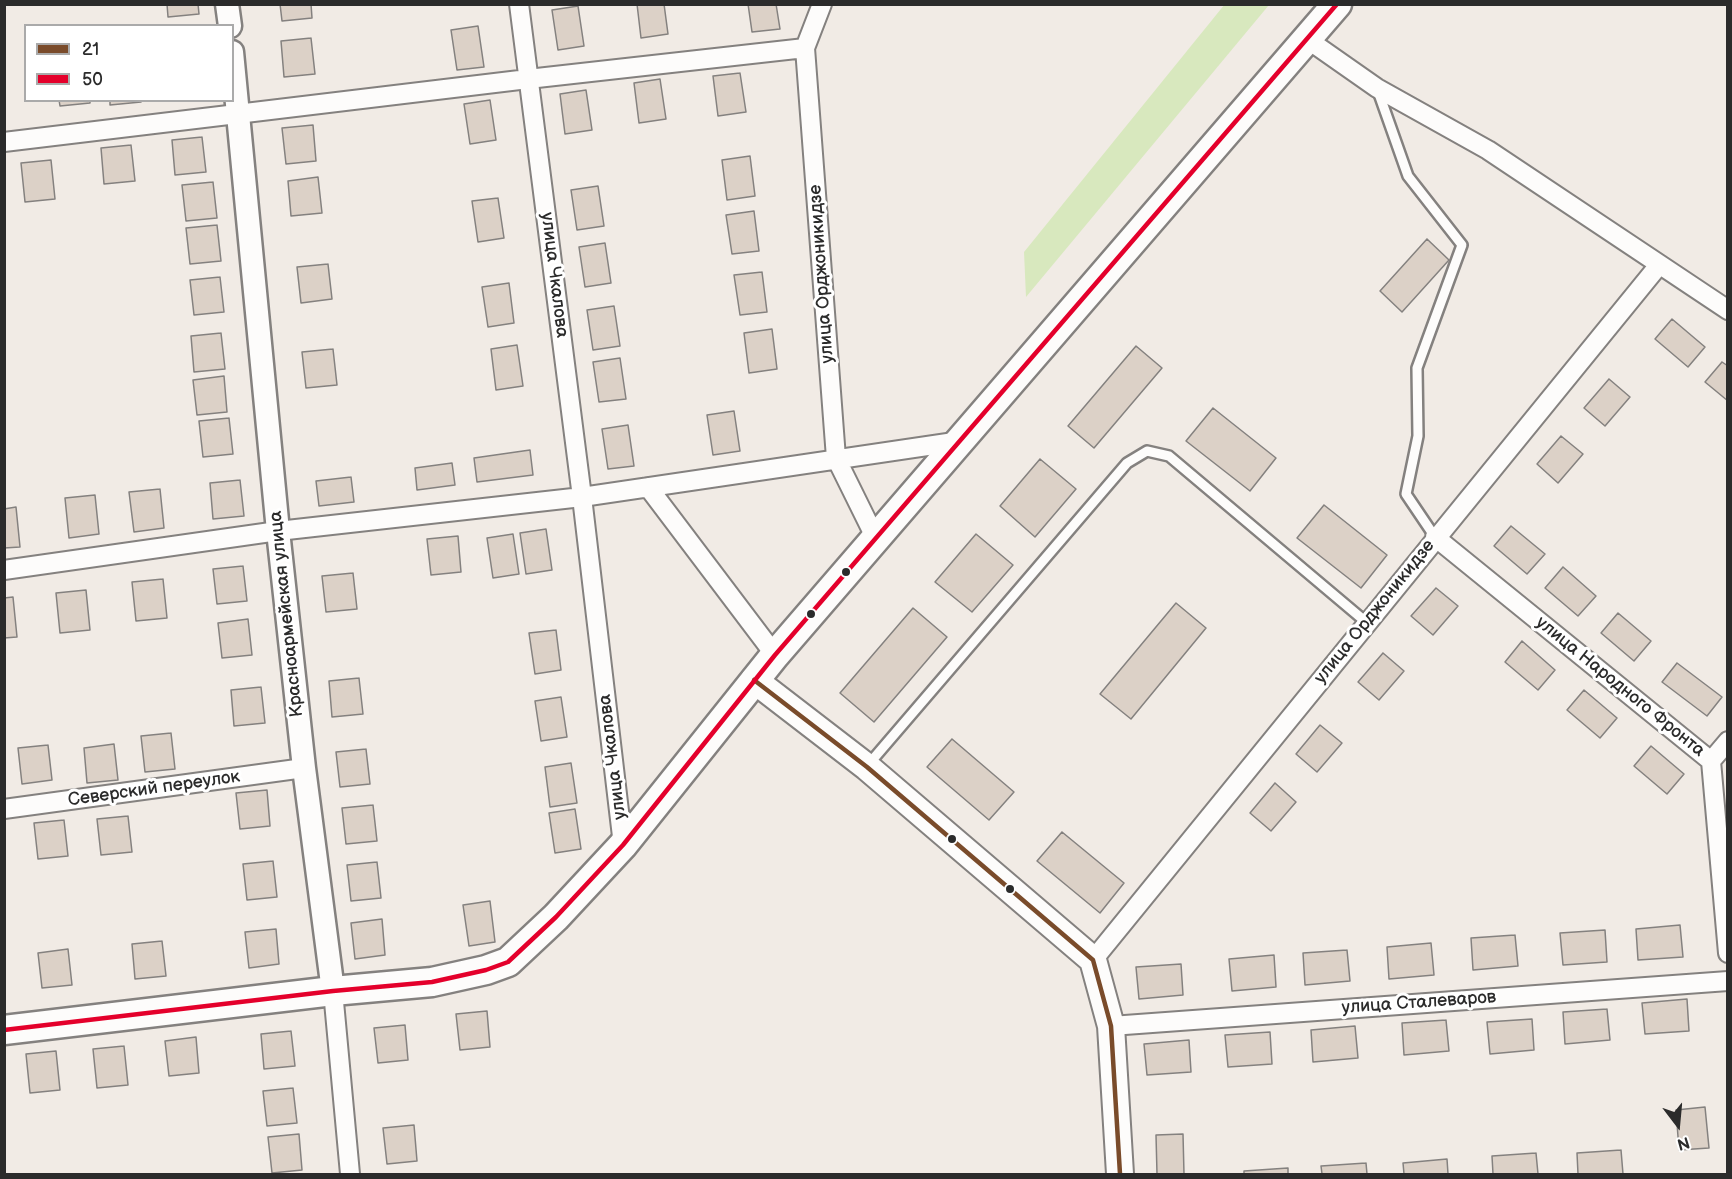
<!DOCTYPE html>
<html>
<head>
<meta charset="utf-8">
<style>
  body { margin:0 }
  #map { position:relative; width:1732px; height:1179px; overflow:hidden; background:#f1ebe5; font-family:"Balsamiq Sans",sans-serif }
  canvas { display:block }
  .frame { position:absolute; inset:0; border:6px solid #2b2b2b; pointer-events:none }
  .legend { position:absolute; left:24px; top:24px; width:210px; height:78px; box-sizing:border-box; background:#fff; border:2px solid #aaa; margin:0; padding:8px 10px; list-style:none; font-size:18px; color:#2b2b2b }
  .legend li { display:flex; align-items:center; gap:12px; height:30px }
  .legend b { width:30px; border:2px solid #aaa }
  .north { position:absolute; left:1648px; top:1095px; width:60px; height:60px; -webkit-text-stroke:4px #fff; paint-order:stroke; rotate:164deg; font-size:16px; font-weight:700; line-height:24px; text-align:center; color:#2b2b2b }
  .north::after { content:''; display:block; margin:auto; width:21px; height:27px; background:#2b2b2b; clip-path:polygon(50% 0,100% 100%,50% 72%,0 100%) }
</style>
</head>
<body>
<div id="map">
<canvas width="1732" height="1179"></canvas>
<div class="frame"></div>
<ul class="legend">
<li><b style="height:8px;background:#7a4b2a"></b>21</li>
<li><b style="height:8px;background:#e4002b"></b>50</li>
</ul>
<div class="north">N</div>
</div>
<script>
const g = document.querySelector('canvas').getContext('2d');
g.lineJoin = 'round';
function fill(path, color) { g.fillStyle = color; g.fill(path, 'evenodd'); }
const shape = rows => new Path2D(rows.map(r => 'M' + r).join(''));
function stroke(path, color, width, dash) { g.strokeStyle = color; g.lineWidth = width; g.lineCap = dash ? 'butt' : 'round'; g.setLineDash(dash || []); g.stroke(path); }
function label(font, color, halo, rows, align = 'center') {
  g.font = font + ' "Balsamiq Sans",sans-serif'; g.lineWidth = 6; g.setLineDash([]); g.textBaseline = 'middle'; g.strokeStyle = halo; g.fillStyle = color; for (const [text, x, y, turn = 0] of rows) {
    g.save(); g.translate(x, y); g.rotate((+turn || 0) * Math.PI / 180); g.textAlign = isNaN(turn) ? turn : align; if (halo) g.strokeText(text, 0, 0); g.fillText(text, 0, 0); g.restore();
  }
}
fill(shape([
  [1225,4,1269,5,1026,297,1024,252]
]), '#d8e8be');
const building = shape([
  [167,4,198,4,199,14,168,17,167,4],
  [280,4,311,4,312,18,282,21,280,4],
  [637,4,664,4,668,34,641,38,637,4],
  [748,4,776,4,780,29,752,32,748,4],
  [578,6,584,46,558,50,552,10,578,6],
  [478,26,484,67,457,70,451,30,478,26],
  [311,38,315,74,284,77,281,41,311,38],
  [740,73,746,112,718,116,713,76,740,73],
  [660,79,666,119,639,123,634,83,660,79],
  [586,90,592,130,565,134,560,94,586,90],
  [59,100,90,100,90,103,60,106,59,100],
  [110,100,140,100,141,102,110,105,110,100],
  [490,100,496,140,470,144,464,104,490,100],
  [313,125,316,161,286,164,282,128,313,125],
  [202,137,206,172,175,175,172,140,202,137],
  [131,145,135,181,104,184,101,148,131,145],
  [750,156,755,196,727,200,722,160,750,156],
  [51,160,55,199,25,202,21,163,51,160],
  [318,177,322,213,291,216,288,181,318,177],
  [213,182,217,218,186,221,182,185,213,182],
  [598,186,604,226,577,230,571,190,598,186],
  [498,198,504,238,478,242,472,201,498,198],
  [754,211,759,251,732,254,726,215,754,211],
  [217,225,221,261,190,264,186,228,217,225],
  [1427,239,1449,260,1402,312,1380,291,1427,239],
  [605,243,611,283,585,287,579,247,605,243],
  [328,264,332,299,301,303,297,267,328,264],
  [762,272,767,312,740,315,734,275,762,272],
  [220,277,224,312,194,315,190,280,220,277],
  [509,283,514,323,488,327,482,287,509,283],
  [614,306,620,346,593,350,587,310,614,306],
  [1672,319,1705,347,1688,367,1655,339,1672,319],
  [772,329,777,369,749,373,744,333,772,329],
  [221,333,225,369,194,372,191,336,221,333],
  [517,345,523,386,496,390,491,349,517,345],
  [1136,346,1162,368,1094,448,1068,426,1136,346],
  [333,349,337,385,306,388,302,352,333,349],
  [620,358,626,399,599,402,593,362,620,358],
  [1722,362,1728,366,1728,401,1705,382,1722,362],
  [224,376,227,412,197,415,193,380,224,376],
  [1609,379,1630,397,1605,426,1584,408,1609,379],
  [1213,408,1276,458,1250,491,1186,441,1213,408],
  [734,411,740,451,713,455,707,415,734,411],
  [229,418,233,454,203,457,199,421,229,418],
  [628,425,634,466,608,469,602,429,628,425],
  [1561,436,1583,454,1558,483,1537,464,1561,436],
  [530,450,533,475,477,482,474,458,530,450],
  [1040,459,1076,489,1035,537,1000,506,1040,459],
  [452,463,455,485,417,490,415,468,452,463],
  [351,477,354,502,319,506,316,481,351,477],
  [240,480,244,516,213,519,210,483,240,480],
  [160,489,164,528,134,532,129,492,160,489],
  [95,495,99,534,69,538,65,498,95,495],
  [1324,505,1387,555,1361,588,1297,538,1324,505],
  [16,507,20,547,4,548,4,509,16,507],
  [1511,526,1545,554,1527,574,1494,546,1511,526],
  [546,529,552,570,526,574,520,533,546,529],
  [513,534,519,574,493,578,487,538,513,534],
  [976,534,1013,565,972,612,935,582,976,534],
  [458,536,461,572,431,575,427,539,458,536],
  [243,566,247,601,217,604,213,569,243,566],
  [1563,567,1596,596,1578,616,1545,588,1563,567],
  [353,573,357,609,326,612,322,576,353,573],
  [163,579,167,618,136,621,132,582,163,579],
  [1436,588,1458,606,1433,635,1411,616,1436,588],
  [86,590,90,630,60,633,56,593,86,590],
  [13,597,17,637,4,638,4,598,13,597],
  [1176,603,1206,628,1131,719,1100,694,1176,603],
  [913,608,947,637,874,722,840,693,913,608],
  [1618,613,1651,641,1634,661,1601,633,1618,613],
  [248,619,252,655,222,658,218,623,248,619],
  [556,630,561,670,535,674,529,633,556,630],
  [1522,641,1555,670,1538,690,1505,662,1522,641],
  [1383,653,1404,671,1379,700,1358,682,1383,653],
  [1677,663,1722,697,1707,716,1662,682,1677,663],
  [359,678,363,714,332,717,329,681,359,678],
  [261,687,265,723,234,726,231,690,261,687],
  [1584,690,1617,718,1600,738,1567,710,1584,690],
  [561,697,567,737,541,741,535,701,561,697],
  [1320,725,1342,743,1317,772,1296,754,1320,725],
  [171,733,175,769,145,772,141,736,171,733],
  [952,739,1014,792,989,820,927,767,952,739],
  [114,744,118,780,87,783,84,748,114,744],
  [48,745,52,780,22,784,18,748,48,745],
  [1651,746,1684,774,1667,794,1634,766,1651,746],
  [366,749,370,784,340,787,336,752,366,749],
  [571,763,577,803,550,807,545,767,571,763],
  [1275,783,1296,802,1271,831,1250,813,1275,783],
  [267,790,270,826,240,829,236,793,267,790],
  [373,805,377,841,346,844,342,808,373,805],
  [575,809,581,849,555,853,549,813,575,809],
  [128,816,132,852,101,855,97,819,128,816],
  [64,820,68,856,38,859,34,823,64,820],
  [1062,832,1124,883,1100,913,1037,861,1062,832],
  [273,861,277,897,247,900,243,864,273,861],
  [377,862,381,898,351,901,347,865,377,862],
  [490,901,495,942,469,946,463,905,490,901],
  [382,919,385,955,355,959,351,923,382,919],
  [1680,925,1683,957,1638,960,1636,929,1680,925],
  [276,929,279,964,249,968,245,932,276,929],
  [1605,930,1607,962,1563,965,1560,933,1605,930],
  [1515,935,1518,966,1473,970,1471,938,1515,935],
  [162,941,166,976,135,979,132,944,162,941],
  [1431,943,1434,975,1389,979,1387,947,1431,943],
  [68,949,72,985,42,988,38,953,68,949],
  [1347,950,1350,981,1305,985,1303,953,1347,950],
  [1274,955,1276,987,1232,991,1229,959,1274,955],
  [1181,964,1183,995,1139,999,1136,967,1181,964],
  [1687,999,1689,1031,1645,1034,1642,1003,1687,999],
  [1607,1009,1610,1040,1565,1044,1563,1012,1607,1009],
  [487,1011,490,1047,460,1050,456,1014,487,1011],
  [1532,1019,1534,1050,1490,1054,1487,1022,1532,1019],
  [1446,1020,1449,1051,1404,1055,1402,1023,1446,1020],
  [405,1025,408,1060,378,1063,374,1028,405,1025],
  [1355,1026,1358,1058,1313,1062,1311,1030,1355,1026],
  [291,1031,295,1066,264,1069,261,1034,291,1031],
  [1270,1032,1272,1064,1228,1067,1225,1035,1270,1032],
  [196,1037,199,1073,169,1076,165,1041,196,1037],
  [1189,1040,1191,1072,1147,1075,1144,1044,1189,1040],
  [124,1046,128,1085,97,1088,93,1049,124,1046],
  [56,1051,60,1090,30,1093,26,1054,56,1051],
  [293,1088,297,1123,267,1126,263,1091,293,1088],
  [1705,1107,1709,1148,1679,1150,1676,1110,1705,1107],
  [414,1125,417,1161,387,1164,383,1128,414,1125],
  [299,1134,302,1170,272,1173,268,1137,299,1134],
  [1183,1134,1184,1174,1157,1174,1156,1135,1183,1134],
  [1621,1150,1623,1174,1578,1174,1577,1153,1621,1150],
  [1536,1153,1538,1174,1493,1174,1492,1156,1536,1153],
  [1447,1159,1448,1174,1404,1174,1403,1163,1447,1159],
  [1366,1163,1367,1174,1322,1174,1321,1166,1366,1163],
  [1288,1168,1288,1174,1244,1174,1244,1171,1288,1168]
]);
fill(building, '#dcd1c7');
stroke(building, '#84817f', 1.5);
const service = shape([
  [1378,91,1408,176,1462,245,1417,368,1418,436,1406,494,1435,537],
  [868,765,1127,463,1147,451,1169,456,1366,622]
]);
const minor = shape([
  [519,4,582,497,623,845],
  [822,4,805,48,836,458,875,537],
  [1307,39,1377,88,1488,150,1728,310],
  [4,142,528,79,805,48],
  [648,487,775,655],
  [1435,537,1711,761,1728,953],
  [4,570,278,531,582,497,961,441],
  [1711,761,1728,741],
  [4,809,304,768],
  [1093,960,1659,265],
  [333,991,350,1174],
  [1111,1026,1728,981]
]);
const tertiary = shape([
  [227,4,230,26],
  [232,52,278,531,304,768,333,991]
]);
const secondary = shape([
  [754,680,867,767,1093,960,1111,1026,1120,1174]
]);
const primary = shape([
  [4,1030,333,991,432,982,486,970,508,962,556,917,623,845,775,655,1337,4]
]);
stroke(service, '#84817f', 14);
stroke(minor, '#84817f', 22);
stroke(tertiary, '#84817f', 27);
stroke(secondary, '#84817f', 30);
stroke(primary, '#84817f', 33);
stroke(service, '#fdfcfb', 9);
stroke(minor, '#fdfcfb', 18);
stroke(tertiary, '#fdfcfb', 22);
stroke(secondary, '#fdfcfb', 26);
stroke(primary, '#fdfcfb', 28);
stroke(shape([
  [754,680,867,767,1093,960,1111,1026,1120,1174]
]), '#7a4b2a', 4.5);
stroke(shape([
  [4,1030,333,991,432,982,486,970,508,962,556,917,623,845,775,655,1337,4]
]), '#e4002b', 4.5);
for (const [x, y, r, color] of [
  [846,572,5,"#2b2b2b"],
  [811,614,5,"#2b2b2b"],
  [952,839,5,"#2b2b2b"],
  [1010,889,5,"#2b2b2b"]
]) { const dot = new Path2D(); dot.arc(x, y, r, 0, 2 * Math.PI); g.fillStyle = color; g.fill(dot); stroke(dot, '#fff', 2); }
label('18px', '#2b2b2b', '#fff', [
  ["улица Орджоникидзе",822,274,-94],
  ["улица Чкалова",554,275,83],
  ["улица Орджоникидзе",1375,612,-51],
  ["Красноармейская улица",287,614,-96],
  ["улица Народного Фронта",1620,687,39],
  ["улица Чкалова",613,757,-97],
  ["Северский переулок",154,789,-8],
  ["улица Сталеваров",1419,1003,-4]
]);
</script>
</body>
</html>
